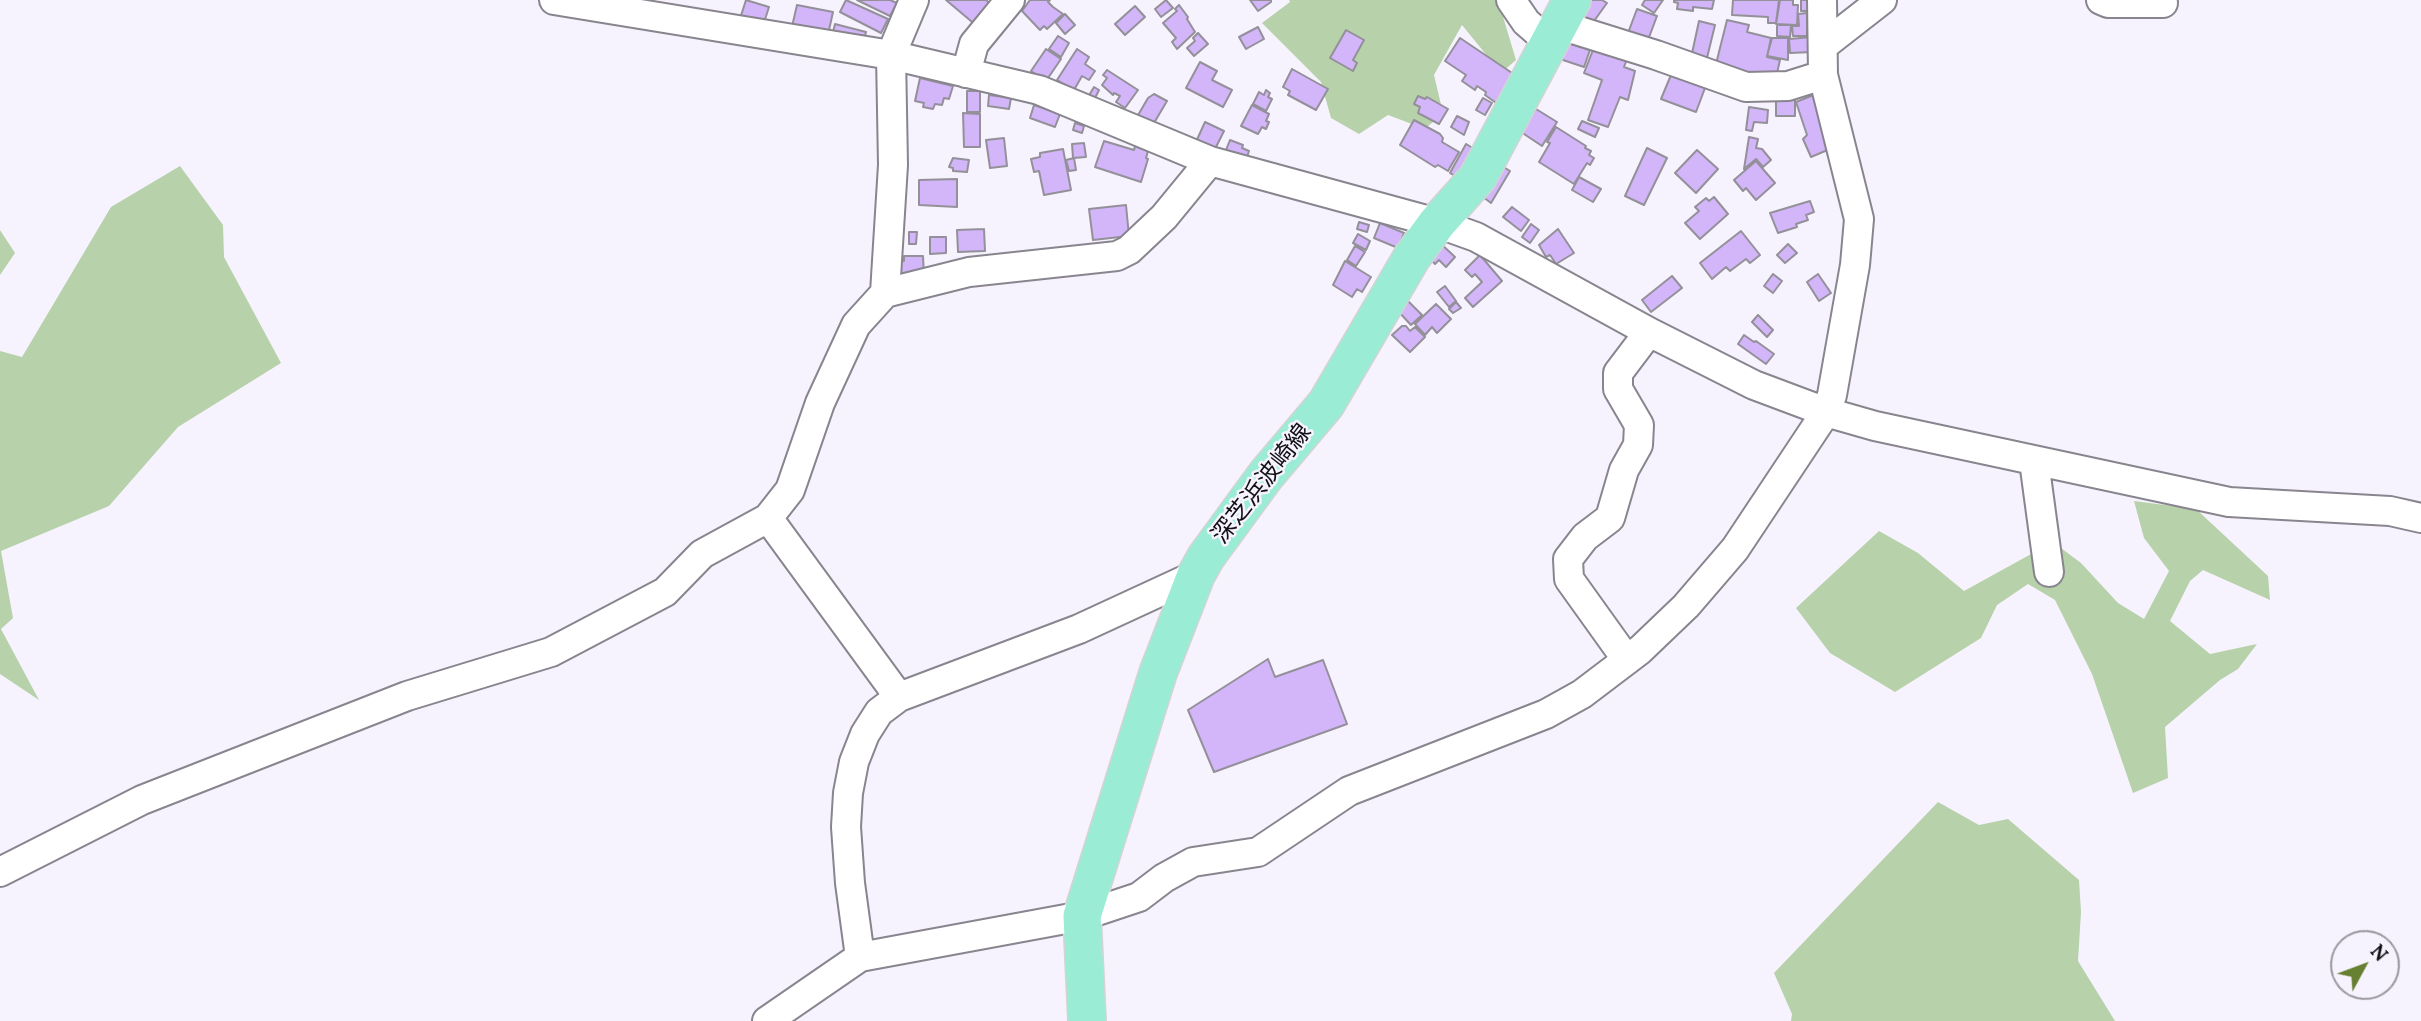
<!DOCTYPE html>
<html>
<head>
<meta charset="utf-8">
<style>
  body { margin:0 }
  #map { position:relative; width:2421px; height:1021px; overflow:hidden; background:#f7f3fe; font-family:Lora,serif }
  canvas { display:block }
  .north { position:absolute; left:2330px; top:930px; width:70px; height:70px; box-sizing:border-box; background:#f7f3fe; border:2px solid #9b98a0; border-radius:50%; rotate:49deg; font-size:19px; font-weight:700; line-height:28px; text-align:center; color:#111013 }
  .north::after { content:''; display:block; margin:auto; width:24px; height:32px; background:#667f31; clip-path:polygon(50% 0,100% 100%,50% 72%,0 100%) }
</style>
</head>
<body>
<div id="map">
<canvas width="2421" height="1021"></canvas>
<div class="north">N</div>
</div>
<script>
const g = document.querySelector('canvas').getContext('2d');
g.lineJoin = 'round';
function fill(path, color) { g.fillStyle = color; g.fill(path, 'evenodd'); }
const shape = rows => new Path2D(rows.map(r => 'M' + r).join(''));
function stroke(path, color, width, dash) { g.strokeStyle = color; g.lineWidth = width; g.lineCap = dash ? 'butt' : 'round'; g.setLineDash(dash || []); g.stroke(path); }
function label(font, color, halo, rows, align = 'center') {
  g.font = font + ' Lora,"Noto Sans JP",serif'; g.lineWidth = 5; g.setLineDash([]); g.textBaseline = 'middle'; g.strokeStyle = halo; g.fillStyle = color; for (const [text, x, y, turn = 0] of rows) {
    g.save(); g.translate(x, y); g.rotate((+turn || 0) * Math.PI / 180); g.textAlign = isNaN(turn) ? turn : align; if (halo) g.strokeText(text, 0, 0); g.fillText(text, 0, 0); g.restore();
  }
}
fill(shape([
  [1289,0,1498,0,1516,60,1501,73,1462,25,1434,75,1443,113,1425,129,1388,115,1359,134,1331,118,1321,82,1262,23,1290,2],
  [180,166,223,225,224,257,281,363,178,427,109,506,1,551,13,618,1,629,39,700,0,674,0,351,22,357,111,207],
  [0,230,15,253,0,275],
  [2134,501,2196,509,2268,576,2270,600,2203,570,2190,581,2170,621,2210,654,2257,644,2238,669,2220,680,2165,727,2168,778,2133,793,2092,674,2055,600,2028,584,1997,605,1981,638,1895,692,1830,653,1796,608,1879,531,1918,553,1964,591,2053,542,2081,563,2118,603,2144,619,2169,571,2144,538],
  [1938,802,1979,825,2008,819,2079,880,2081,912,2078,961,2115,1021,1791,1021,1792,1014,1774,973]
]), '#b7d1aa');
const building = shape([
  [746,0,769,7,761,32,738,25,746,0],
  [846,0,888,19,881,33,840,12,846,0],
  [857,0,890,0,897,3,890,16,857,0],
  [946,0,986,0,994,7,978,27,946,0],
  [1050,0,1048,2,1053,7,1063,14,1047,29,1044,26,1040,30,1022,11,1030,0,1050,0],
  [1166,0,1173,8,1161,17,1155,9,1166,0],
  [1250,0,1271,0,1271,2,1258,11,1250,0],
  [1585,0,1602,0,1607,3,1589,28,1573,17,1585,0],
  [1645,0,1663,0,1654,13,1642,5,1645,0],
  [1674,0,1714,0,1712,9,1693,7,1693,11,1677,9,1678,3,1674,2,1674,0],
  [1733,0,1779,0,1776,23,1768,23,1768,17,1732,15,1733,0],
  [1780,0,1793,0,1793,5,1798,5,1797,25,1776,24,1780,0],
  [1801,0,1815,0,1817,11,1801,11,1801,0],
  [797,5,833,12,827,39,791,31,797,5],
  [1179,5,1188,17,1187,19,1195,32,1177,49,1172,42,1176,38,1163,23,1177,11,1175,9,1179,5],
  [1135,6,1145,17,1125,35,1115,24,1135,6],
  [1637,9,1657,16,1648,40,1628,33,1637,9],
  [1807,13,1807,36,1793,36,1792,26,1799,26,1798,14,1807,13],
  [1065,14,1075,25,1065,34,1056,23,1065,14],
  [1727,20,1749,25,1747,32,1771,38,1767,57,1780,60,1775,82,1716,64,1727,20],
  [1699,21,1715,25,1706,62,1691,58,1699,21],
  [835,24,866,32,863,43,832,36,835,24],
  [1777,25,1791,25,1790,37,1777,36,1777,25],
  [1258,27,1264,39,1246,49,1239,37,1258,27],
  [1346,30,1364,40,1353,60,1357,63,1353,71,1330,58,1346,30],
  [1198,33,1208,44,1194,56,1187,48,1195,41,1193,38,1198,33],
  [1058,36,1069,43,1061,57,1049,49,1058,36],
  [1812,37,1813,52,1790,53,1789,39,1812,37],
  [1460,38,1518,77,1499,105,1485,95,1486,92,1477,86,1475,90,1462,81,1466,75,1445,61,1460,38],
  [1772,38,1788,38,1788,60,1767,56,1772,38],
  [1565,42,1590,50,1584,67,1560,59,1565,42],
  [1046,49,1061,59,1046,81,1031,71,1046,49],
  [1077,49,1089,57,1085,64,1095,71,1089,80,1082,76,1074,90,1057,80,1077,49],
  [1593,50,1608,55,1611,52,1627,59,1624,67,1635,71,1628,100,1620,97,1608,127,1588,120,1602,80,1584,73,1593,50],
  [1200,62,1217,71,1212,80,1232,90,1223,107,1186,88,1200,62],
  [1292,69,1328,89,1316,110,1288,95,1290,91,1283,87,1292,69],
  [1107,70,1138,90,1125,108,1116,102,1120,96,1114,93,1113,95,1102,85,1107,78,1103,75,1107,70],
  [1671,75,1705,88,1696,112,1661,99,1671,75],
  [920,78,953,86,949,99,944,98,942,105,935,104,933,109,923,107,924,103,915,101,920,78],
  [1094,87,1099,90,1094,100,1088,97,1094,87],
  [1266,90,1270,93,1268,97,1272,99,1266,111,1253,104,1259,92,1264,95,1266,90],
  [967,91,980,91,980,112,967,112,967,91],
  [1154,94,1167,101,1154,123,1134,122,1148,98,1154,94],
  [1816,94,1837,146,1811,157,1803,139,1807,135,1796,102,1816,94],
  [989,95,1011,98,1009,109,988,106,989,95],
  [1418,96,1425,99,1427,97,1448,109,1439,124,1418,113,1420,107,1414,104,1418,96],
  [1776,96,1795,96,1795,116,1776,116,1776,96],
  [1483,98,1492,103,1485,115,1476,110,1483,98],
  [1034,105,1060,114,1055,127,1030,118,1034,105],
  [1252,105,1269,114,1266,121,1269,122,1266,129,1262,127,1258,134,1241,126,1252,105],
  [1749,107,1768,110,1767,123,1754,122,1752,131,1746,130,1749,107],
  [1536,109,1557,122,1542,146,1521,132,1536,109],
  [963,113,980,114,980,147,964,147,963,113],
  [1457,116,1469,122,1464,135,1451,127,1457,116],
  [1414,120,1440,134,1443,138,1442,142,1459,152,1448,171,1438,165,1435,167,1400,145,1414,120],
  [1582,121,1599,128,1595,137,1578,129,1582,121],
  [1205,122,1224,131,1213,153,1195,144,1205,122],
  [1075,123,1084,126,1082,133,1073,130,1075,123],
  [1556,127,1586,146,1585,148,1591,151,1589,155,1594,158,1590,165,1587,163,1574,184,1539,162,1550,143,1547,142,1556,127],
  [1749,137,1758,139,1756,148,1762,149,1771,160,1763,167,1756,159,1744,169,1749,137],
  [1004,138,1007,166,990,168,986,140,1004,138],
  [1230,140,1243,145,1242,148,1249,151,1245,163,1224,155,1230,140],
  [1104,141,1134,150,1135,146,1148,151,1146,158,1148,159,1141,182,1095,167,1104,141],
  [1084,143,1086,157,1073,158,1072,144,1084,143],
  [1466,144,1478,151,1462,180,1450,173,1466,144],
  [1647,148,1667,158,1644,205,1625,196,1647,148],
  [1063,149,1071,190,1044,195,1039,171,1034,172,1031,159,1040,157,1040,153,1063,149],
  [1697,150,1718,169,1696,193,1675,173,1697,150],
  [953,158,969,160,967,172,953,171,953,168,949,167,953,158],
  [1074,158,1076,170,1069,171,1066,160,1074,158],
  [1756,161,1775,183,1756,200,1746,188,1743,191,1734,180,1756,161],
  [1502,166,1510,171,1491,203,1483,197,1502,166],
  [1579,177,1601,189,1593,202,1572,190,1579,177],
  [957,179,957,207,919,205,919,180,957,179],
  [1714,197,1728,214,1700,239,1685,223,1699,211,1695,207,1706,198,1709,201,1714,197],
  [1810,201,1814,212,1806,215,1808,220,1796,224,1797,227,1778,233,1770,213,1810,201],
  [1126,205,1129,236,1093,240,1089,209,1126,205],
  [1512,207,1529,220,1521,231,1503,217,1512,207],
  [1359,222,1369,225,1367,232,1357,229,1359,222],
  [1380,223,1404,233,1398,248,1374,238,1380,223],
  [1531,224,1539,230,1530,243,1522,237,1531,224],
  [984,229,985,251,958,252,957,230,984,229],
  [1558,229,1574,253,1556,264,1550,255,1546,257,1539,245,1558,229],
  [1741,231,1760,255,1750,263,1746,259,1730,271,1726,267,1712,279,1700,263,1741,231],
  [909,232,917,232,916,244,909,244,909,232],
  [1358,234,1370,241,1366,250,1353,243,1358,234],
  [930,237,946,237,946,253,930,254,930,237],
  [1439,242,1455,257,1446,267,1439,260,1435,264,1429,258,1439,242],
  [1788,244,1797,253,1785,263,1777,255,1788,244],
  [1355,246,1365,252,1356,266,1347,260,1355,246],
  [1480,255,1502,281,1473,307,1465,298,1482,282,1475,274,1472,277,1465,270,1480,255],
  [904,256,923,256,924,276,903,276,898,274,898,261,904,261,904,256],
  [1345,261,1371,277,1362,292,1357,289,1352,297,1333,285,1345,261],
  [1773,274,1782,281,1773,293,1764,286,1773,274],
  [1818,274,1831,293,1819,301,1807,282,1818,274],
  [1672,276,1682,288,1651,312,1642,300,1672,276],
  [1445,286,1456,301,1449,307,1437,292,1445,286],
  [1407,300,1422,315,1411,325,1397,310,1407,300],
  [1456,302,1461,308,1453,313,1449,309,1456,302],
  [1436,304,1451,319,1437,333,1432,327,1425,335,1415,324,1436,304],
  [1758,315,1773,330,1767,337,1752,322,1758,315],
  [1402,326,1406,326,1410,331,1415,327,1425,337,1410,352,1392,335,1402,326],
  [1744,335,1754,342,1756,341,1774,354,1766,364,1738,344,1744,335],
  [1268,659,1275,677,1323,660,1347,724,1214,772,1188,710,1268,659]
]);
fill(building, '#d2b6f9');
stroke(building, '#949099', 2);
const minor = shape([
  [554,0,891,55,1039,90,1210,161,1437,223,1476,237,1649,332,1754,385,1826,412,1875,426,2229,502,2390,511,2421,518],
  [1511,0,1526,22,1550,43],
  [2101,0,2108,3,2163,3],
  [1560,25,1656,55,1746,87,1788,86,1823,75],
  [1823,46,1882,0],
  [966,73,974,44,1010,0],
  [885,293,969,272,1117,256,1129,250,1164,217,1210,161],
  [2034,461,2049,572],
  [768,518,899,697],
  [1627,660,1569,579,1568,559,1585,537,1610,518,1624,470,1638,445,1639,425,1618,389,1618,373,1649,332],
  [0,872,142,800,407,696,551,652,665,592,702,554,768,518,790,490,820,403,856,325,885,293,893,165,891,55,914,0],
  [860,957,850,883,846,827,848,793,854,762,865,734,879,712,899,697,1079,629,1196,575],
  [767,1021,860,957,1082,916,1139,897,1164,878,1193,862,1258,852,1349,791,1546,714,1582,694,1640,650,1686,606,1735,549,1826,412,1832,395,1855,265,1859,219,1823,75,1822,0]
]);
const major = shape([
  [1087,1021,1082,916,1158,673,1196,575,1206,557,1266,475,1326,404,1412,257,1437,223,1478,177,1572,0]
]);
stroke(minor, '#88858e', 32);
stroke(major, '#d4d4d5', 40);
stroke(minor, '#fff', 28);
stroke(major, '#9becd4', 37);
label('24px', '#111013', '#f7f3fe', [
  ["深芝浜波崎線",1262,484,-52]
]);
</script>
</body>
</html>
